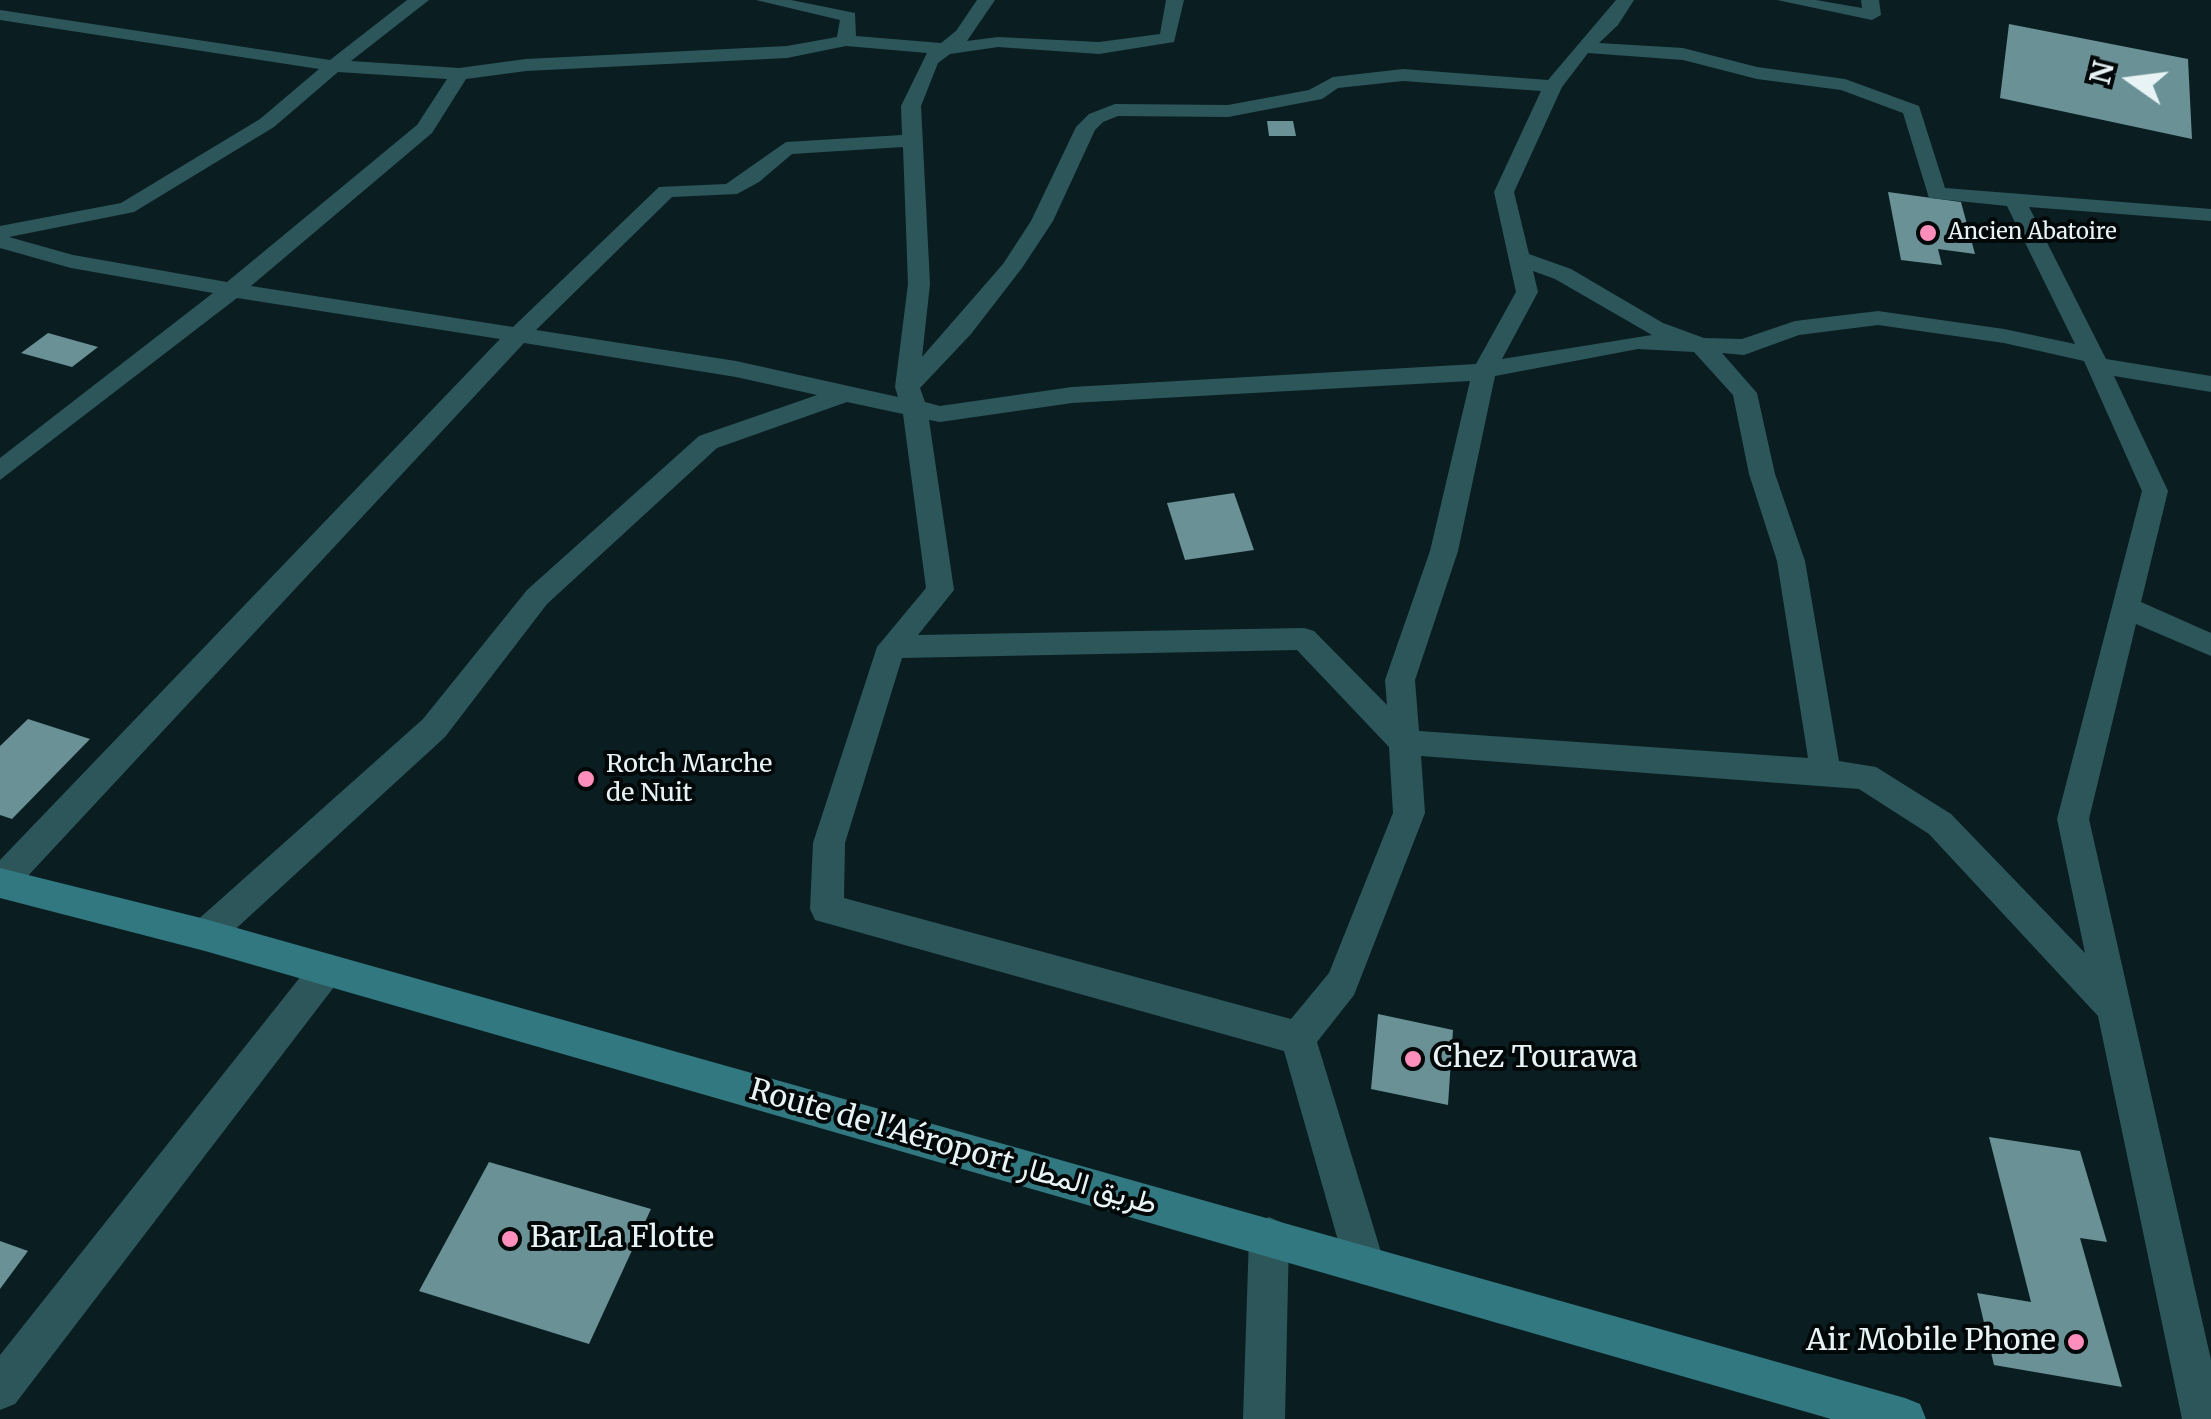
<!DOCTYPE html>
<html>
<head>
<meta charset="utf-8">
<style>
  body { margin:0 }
  #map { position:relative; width:2211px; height:1419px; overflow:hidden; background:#0a1e21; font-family:Merriweather,serif }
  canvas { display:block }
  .north { position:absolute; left:2081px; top:30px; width:100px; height:100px; -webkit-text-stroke:8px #020708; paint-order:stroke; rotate:284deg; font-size:28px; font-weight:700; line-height:40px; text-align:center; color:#e7f3f5 }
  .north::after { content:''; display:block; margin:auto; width:35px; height:45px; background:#e7f3f5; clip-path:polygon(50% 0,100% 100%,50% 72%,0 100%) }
</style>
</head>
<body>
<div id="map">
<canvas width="2211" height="1419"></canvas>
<div class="north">N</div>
</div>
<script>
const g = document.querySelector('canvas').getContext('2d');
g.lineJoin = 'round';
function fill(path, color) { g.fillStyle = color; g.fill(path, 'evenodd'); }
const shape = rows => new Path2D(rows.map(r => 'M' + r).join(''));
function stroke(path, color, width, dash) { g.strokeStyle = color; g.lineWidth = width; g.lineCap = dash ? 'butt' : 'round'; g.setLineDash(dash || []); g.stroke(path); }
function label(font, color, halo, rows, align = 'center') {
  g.font = font + ' Merriweather,Vazirmatn,serif'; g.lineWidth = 8; g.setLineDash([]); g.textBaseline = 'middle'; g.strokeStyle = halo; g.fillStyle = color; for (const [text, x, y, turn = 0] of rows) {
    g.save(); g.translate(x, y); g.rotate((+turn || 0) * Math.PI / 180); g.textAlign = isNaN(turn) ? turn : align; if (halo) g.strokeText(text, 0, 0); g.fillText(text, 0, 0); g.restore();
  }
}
fill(shape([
  [2009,24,2188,59,2192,139,2000,98],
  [1267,121,1293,121,1296,136,1269,136],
  [1888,192,1961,202,1975,254,1938,249,1942,265,1901,260],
  [48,333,98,347,72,367,21,353],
  [1234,493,1254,550,1185,560,1167,503],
  [28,719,90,739,12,819,0,815,0,746],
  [1378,1014,1453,1030,1448,1105,1371,1089],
  [1989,1137,2080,1151,2107,1242,2080,1238,2122,1387,1994,1365,1977,1293,2031,1302],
  [489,1162,651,1209,589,1344,419,1291],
  [0,1241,28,1251,0,1289]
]), '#6a9196');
fill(shape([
  [407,0,429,0,351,61,459,68,526,59,787,46,837,37,840,20,756,0,791,0,855,13,856,36,941,43,956,31,977,0,995,0,967,41,998,37,1099,42,1160,34,1166,0,1184,0,1174,42,1099,54,998,47,950,54,938,63,921,106,930,284,922,357,1003,264,1031,221,1076,127,1089,114,1115,104,1228,105,1309,90,1333,77,1403,69,1548,80,1616,0,1634,0,1618,25,1599,43,1683,48,1757,67,1845,79,1919,106,1945,188,2211,209,2211,221,2029,207,2106,359,2211,376,2211,392,2114,376,2168,491,2141,602,2211,633,2211,656,2136,624,2089,819,2211,1360,2211,1419,2182,1419,2098,1016,1929,834,1859,789,1421,756,1425,813,1354,995,1317,1042,1385,1265,1379,1279,1365,1285,1351,1279,1345,1265,1284,1051,815,920,810,909,813,843,877,647,926,588,903,414,847,402,717,448,547,604,445,737,217,946,205,951,193,946,188,935,193,924,423,719,527,590,699,436,817,395,736,377,524,343,12,893,0,898,0,860,500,339,237,298,0,480,0,458,213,293,71,268,0,248,0,226,121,203,260,119,319,69,0,20,0,10,330,60,407,0],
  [846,46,927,53,901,106,902,135,786,142,726,184,659,187,513,327,251,286,432,133,466,79,526,71,787,58,846,46],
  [1588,53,1683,60,1757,79,1841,90,1903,113,1929,198,2007,206,2075,344,2004,329,1878,311,1795,321,1742,339,1704,338,1663,323,1571,269,1529,254,1514,192,1562,87,1588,53],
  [338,72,447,79,417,125,227,282,73,255,9,237,134,212,274,127,338,72],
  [1403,81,1541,91,1494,192,1516,292,1476,364,1072,387,940,406,925,402,920,388,971,334,1022,268,1053,221,1095,130,1103,122,1118,116,1228,117,1322,99,1338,88,1403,81],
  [903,147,908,284,895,387,898,397,736,361,536,330,672,197,737,194,759,182,792,154,903,147],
  [1533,271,1555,279,1652,335,1502,359,1538,292,1533,271],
  [1878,325,2004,343,2084,361,2142,491,2057,819,2085,953,1951,814,1876,767,1839,761,1805,561,1775,474,1757,393,1722,353,1744,355,1799,335,1878,325],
  [1638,349,1694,352,1733,395,1749,474,1777,561,1808,758,1419,731,1415,680,1458,551,1495,376,1638,349],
  [1470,381,1430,551,1385,680,1387,705,1314,631,1304,628,918,635,954,590,929,420,940,422,1072,403,1470,381],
  [1297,650,1389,747,1393,813,1329,973,1291,1019,844,898,845,843,902,658,1297,650],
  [1777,0,1816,0,1862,8,1861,0,1879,0,1881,15,1872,20,1777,0],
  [325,956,337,961,342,972,337,983,15,1404,0,1410,0,1355,313,961,325,956],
  [1269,1217,1283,1223,1289,1237,1285,1419,1243,1419,1249,1237,1255,1223,1269,1217]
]), '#2d565b');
fill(shape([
  [0,868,205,919,1905,1398,1920,1404,1926,1419,1831,1419,205,951,0,898,0,868]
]), '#327880');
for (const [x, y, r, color] of [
  [1928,233,10,"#fe8ebc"],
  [586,779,10,"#fe8ebc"],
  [1413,1059,10,"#fe8ebc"],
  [510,1239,10,"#fe8ebc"],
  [2076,1342,10,"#fe8ebc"]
]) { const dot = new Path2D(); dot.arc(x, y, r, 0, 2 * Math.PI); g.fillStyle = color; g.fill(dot); stroke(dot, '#020708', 4); }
label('22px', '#e7f3f5', '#020708', [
  ["Ancien Abatoire",1948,233]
], 'left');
label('25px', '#e7f3f5', '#020708', [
  ["Rotch Marche",606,765],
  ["de Nuit",606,794]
], 'left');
label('30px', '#e7f3f5', '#020708', [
  ["Chez Tourawa",1433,1059],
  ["Bar La Flotte",530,1239],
  ["Air Mobile Phone",2056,1342,"right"]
], 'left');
label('30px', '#e7f3f5', '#020708', [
  ["Route de l'Aéroport طريق المطار",953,1148,16]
]);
</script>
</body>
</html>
